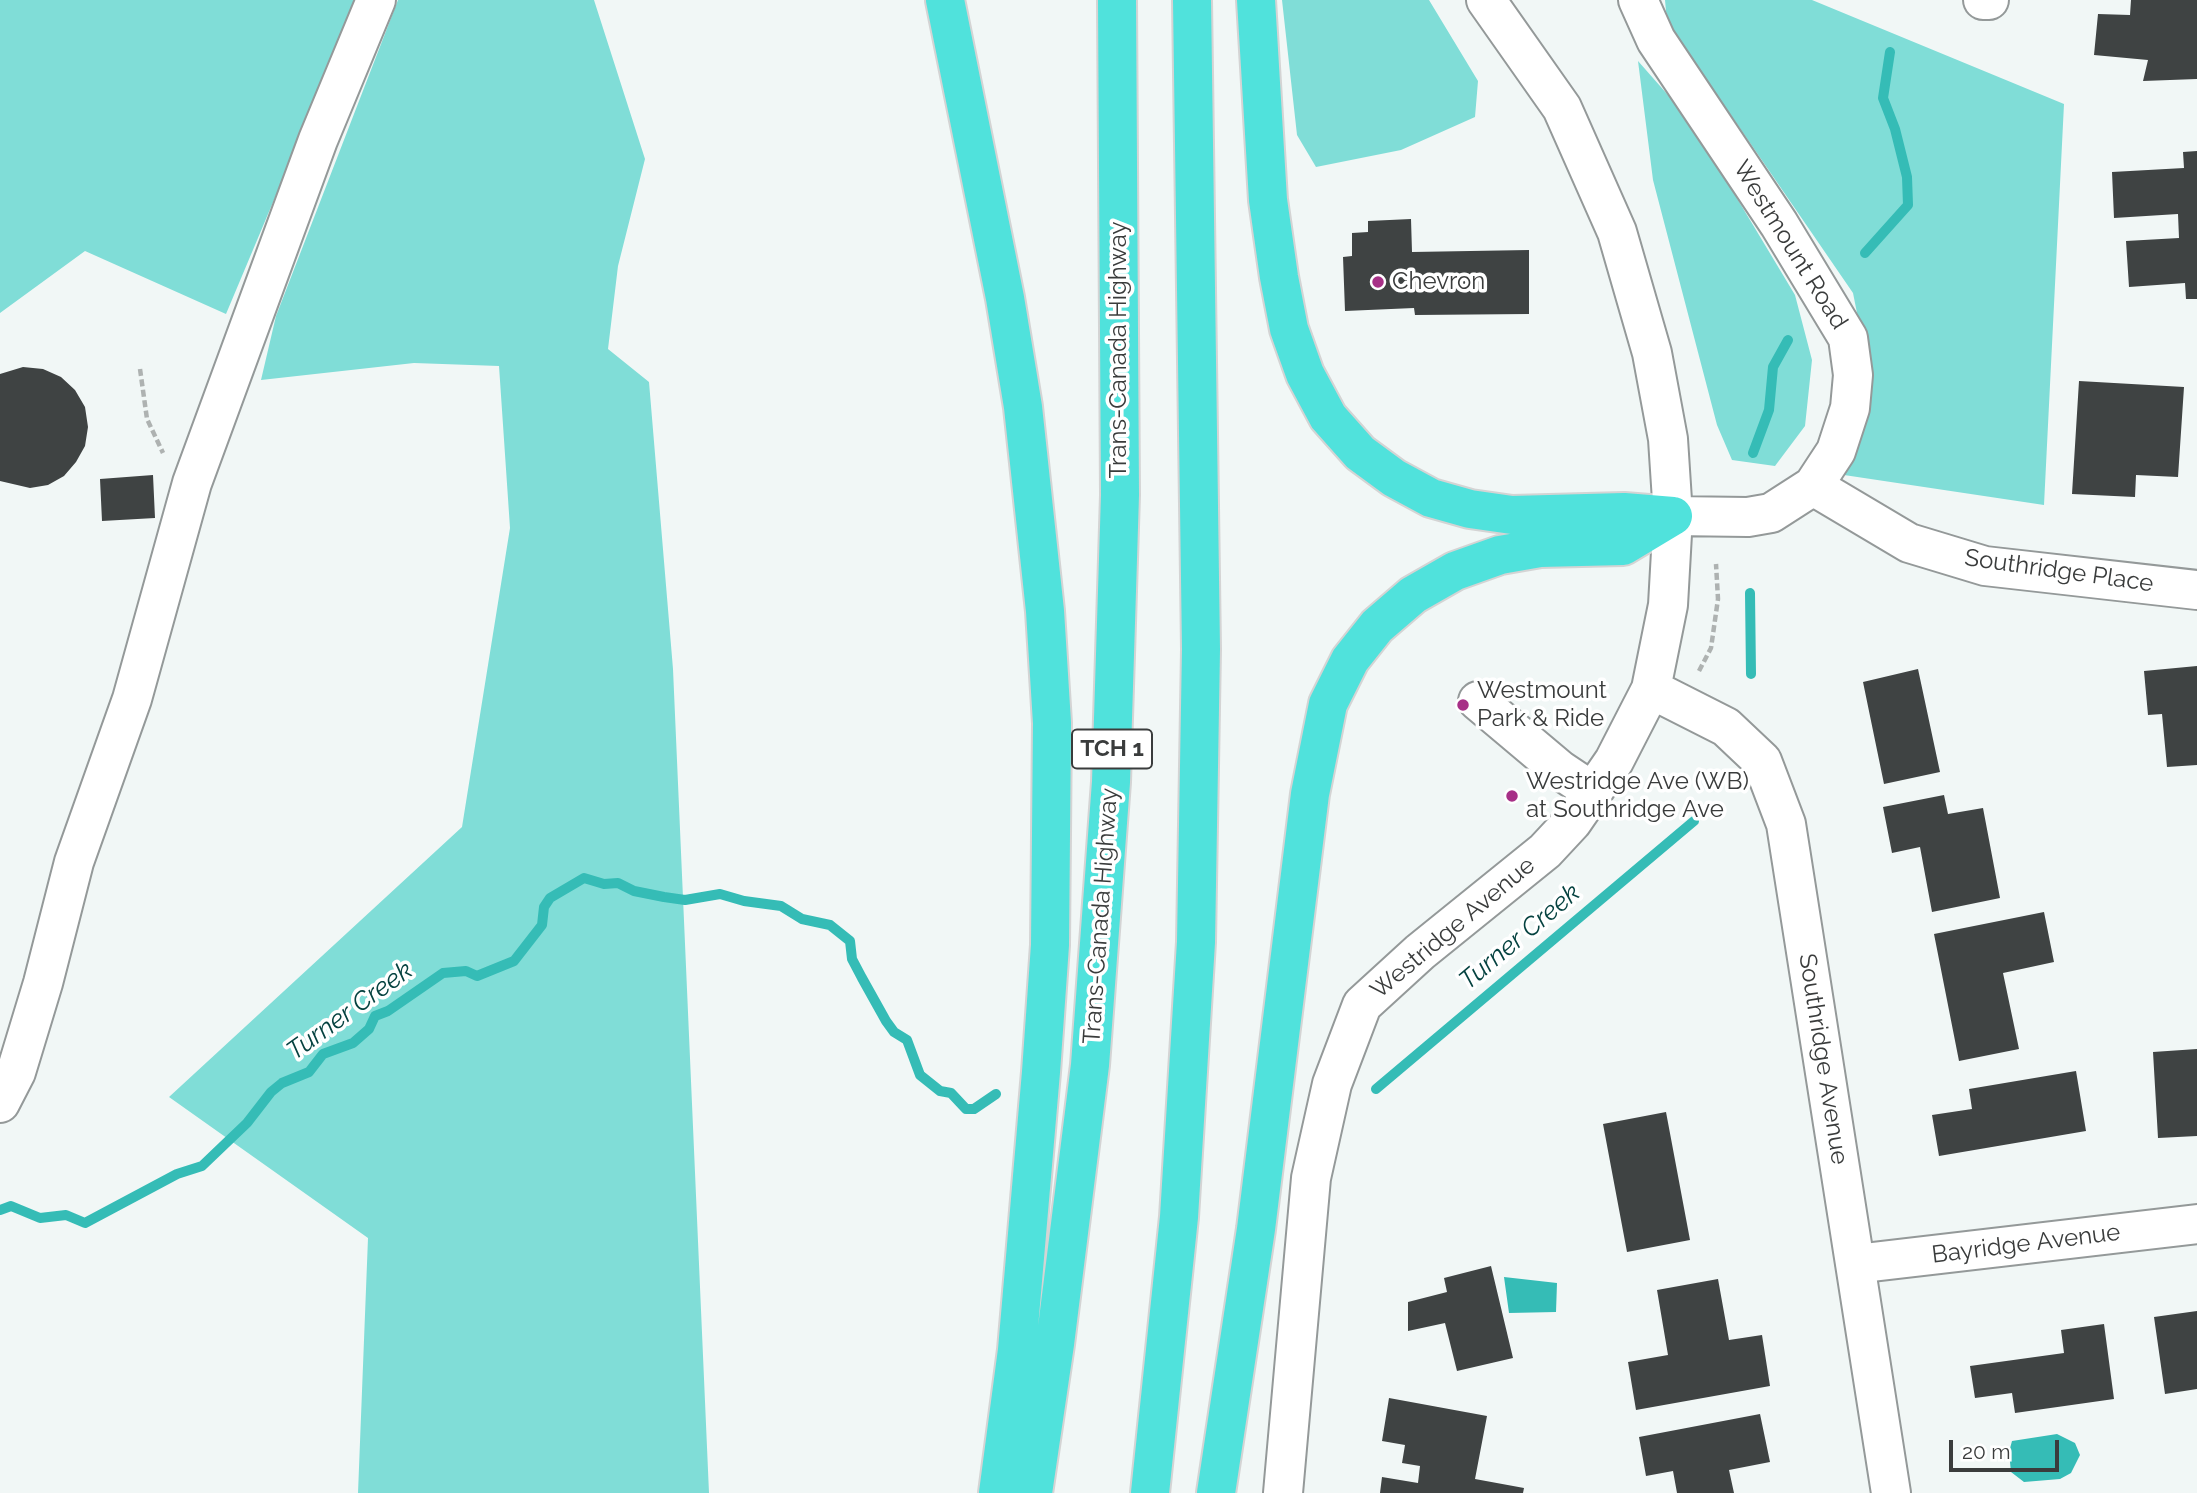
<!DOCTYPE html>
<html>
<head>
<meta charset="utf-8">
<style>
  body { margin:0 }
  #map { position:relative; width:2197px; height:1493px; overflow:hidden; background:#f1f7f6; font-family:Raleway,sans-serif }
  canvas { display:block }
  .scale { position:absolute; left:1949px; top:1440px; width:110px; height:32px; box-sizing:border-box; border:4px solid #3a3c3c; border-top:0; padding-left:9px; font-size:21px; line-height:24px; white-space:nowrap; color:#3a3c3c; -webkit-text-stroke:5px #fff; paint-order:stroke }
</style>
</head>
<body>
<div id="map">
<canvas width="2197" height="1493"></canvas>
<div class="scale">20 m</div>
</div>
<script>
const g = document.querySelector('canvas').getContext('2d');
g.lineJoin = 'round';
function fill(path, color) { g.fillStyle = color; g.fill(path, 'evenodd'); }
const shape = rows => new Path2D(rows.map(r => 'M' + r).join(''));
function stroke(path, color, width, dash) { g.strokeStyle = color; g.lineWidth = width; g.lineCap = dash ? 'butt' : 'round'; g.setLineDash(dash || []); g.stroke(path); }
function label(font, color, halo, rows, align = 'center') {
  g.font = font + ' Raleway,sans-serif'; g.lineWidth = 7; g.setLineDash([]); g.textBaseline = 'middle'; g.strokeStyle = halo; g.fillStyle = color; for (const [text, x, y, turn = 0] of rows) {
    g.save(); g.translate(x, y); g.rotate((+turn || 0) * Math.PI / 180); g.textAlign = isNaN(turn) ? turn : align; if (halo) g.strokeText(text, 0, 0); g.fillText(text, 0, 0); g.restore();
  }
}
fill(shape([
  [0,0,358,0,226,314,85,251,0,313],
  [398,0,594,0,645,159,618,266,608,349,649,382,673,669,709,1493,358,1493,368,1238,169,1097,462,827,510,528,499,366,414,363,261,380,276,316],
  [1282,0,1429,0,1478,81,1475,117,1401,150,1316,167,1297,135],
  [1665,0,1812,0,2064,104,2044,505,1844,475,1872,388,1853,293,1667,22],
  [1638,61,1690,120,1795,295,1812,360,1805,426,1775,466,1732,460,1717,425,1653,180]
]), '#80ddd7');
fill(shape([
  [1504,1277,1557,1283,1556,1312,1509,1313],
  [2057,1434,2075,1443,2080,1455,2071,1473,2060,1479,2024,1482,2011,1472,2009,1452,2012,1441]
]), '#35bcb6');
stroke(shape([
  [1865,253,1908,205,1907,177,1895,129,1883,98,1890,52],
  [1753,453,1769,410,1773,367,1788,340],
  [1750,593,1751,674],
  [1376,1089,1694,821],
  [0,1210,11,1206,40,1218,66,1215,85,1223,177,1174,202,1166,247,1123,271,1092,282,1083,309,1072,323,1054,353,1043,369,1029,375,1016,388,1011,443,973,466,971,477,976,514,961,542,925,544,907,550,898,584,878,604,884,618,883,634,891,664,897,685,900,720,894,744,901,781,906,802,919,830,925,850,941,852,959,862,978,886,1021,894,1032,907,1040,920,1075,940,1091,951,1093,966,1109,974,1109,996,1094]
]), '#35bcb6', 10);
fill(shape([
  [2131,0,2197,0,2197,79,2143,81,2148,60,2094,55,2098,14,2130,15],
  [2197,151,2197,299,2186,299,2185,283,2129,287,2126,241,2179,238,2178,214,2114,218,2112,172,2184,168,2183,152],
  [1411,219,1412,252,1529,250,1529,314,1415,315,1414,308,1345,311,1343,257,1352,256,1352,233,1368,232,1368,221],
  [23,367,43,369,61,377,75,390,85,407,88,427,85,446,76,462,64,476,48,485,30,488,0,481,0,374],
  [2079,381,2184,387,2178,477,2136,475,2135,497,2072,494],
  [153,475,155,518,102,521,100,479],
  [2197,666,2197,765,2167,767,2162,714,2148,715,2144,671],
  [1918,669,1940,772,1884,784,1863,682],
  [1944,795,1948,814,1983,808,2000,898,1932,912,1920,847,1892,853,1883,807],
  [2044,912,2054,962,2003,973,2019,1049,1959,1061,1934,934],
  [2197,1049,2197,1136,2158,1138,2153,1052],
  [2076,1071,2086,1131,1939,1156,1932,1115,1972,1109,1969,1089],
  [1666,1112,1690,1240,1627,1252,1603,1124],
  [1491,1266,1513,1358,1457,1371,1445,1323,1408,1331,1408,1302,1447,1292,1444,1278],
  [1718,1279,1729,1340,1762,1335,1770,1386,1636,1410,1628,1362,1668,1355,1657,1290],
  [2197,1311,2197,1389,2165,1394,2154,1317],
  [2104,1324,2114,1399,2015,1413,2012,1393,1975,1398,1970,1366,2064,1353,2061,1330],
  [1389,1398,1487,1416,1475,1479,1524,1488,1523,1493,1380,1493,1382,1477,1418,1483,1420,1466,1402,1463,1405,1445,1382,1441],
  [1760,1414,1770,1462,1729,1470,1734,1493,1677,1493,1673,1471,1646,1476,1639,1437]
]), '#3f4343');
const minor = shape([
  [1638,0,1656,40,1779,224,1848,338,1853,375,1850,408,1836,451,1813,486,1771,513,1748,517,1673,516],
  [1983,0,1989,0],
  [1813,486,1909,543,1985,566,2197,590],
  [1651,689,1726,727,1762,761,1786,824,1891,1493],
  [1478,701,1560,770,1593,792],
  [0,1103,16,1072,43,983,74,862,132,699,192,483,318,140,376,0],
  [1855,1264,2197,1224],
  [1283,1493,1311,1178,1332,1084,1362,1005,1420,952,1545,851,1572,822,1614,761,1651,689,1668,605,1673,516,1668,439,1652,353,1617,232,1562,108,1486,0]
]);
const highway = shape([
  [945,0,1005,298,1023,407,1045,611,1052,723,1050,945,1041,1072,1017,1350,998,1493],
  [1256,0,1268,200,1279,277,1289,329,1305,374,1328,417,1360,453,1394,478,1431,498,1470,509,1512,515,1624,512,1673,516],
  [1033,1493,1055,1344,1090,1065,1111,782,1120,495,1117,0],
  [1150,1493,1179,1217,1196,942,1201,649,1192,0],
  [1216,1493,1256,1229,1310,794,1328,704,1350,660,1377,626,1413,595,1455,571,1500,555,1540,548,1623,546,1673,516]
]);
stroke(minor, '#949999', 42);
stroke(highway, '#d4d4d4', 42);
stroke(shape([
  [140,369,147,419,163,453],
  [1699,671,1711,648,1718,599,1716,564]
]), '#aeb2b1', 4.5, [7, 3.5]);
stroke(minor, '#fff', 38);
stroke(highway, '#50e2dc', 38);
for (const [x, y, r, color] of [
  [1378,282,7,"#a73087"],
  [1463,705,7,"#a73087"],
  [1512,796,7,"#a73087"]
]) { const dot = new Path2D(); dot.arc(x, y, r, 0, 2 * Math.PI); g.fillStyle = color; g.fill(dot); stroke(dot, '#fff', 2.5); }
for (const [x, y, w] of [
  [1112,749,80]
]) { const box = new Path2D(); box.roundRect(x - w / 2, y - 19.5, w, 39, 5); g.fillStyle = '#fff'; g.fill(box); stroke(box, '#3a3c3c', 2); }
label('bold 23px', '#3a3c3c', null, [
  ["TCH 1",1112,749]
]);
label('24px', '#3a3c3c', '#fff', [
  ["Westmount Road",1790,245,58],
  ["Trans-Canada Highway",1119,350,-90],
  ["Southridge Place",2059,571,8],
  ["Trans-Canada Highway",1101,916,-86],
  ["Westridge Avenue",1453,928,-40],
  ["Southridge Avenue",1823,1059,81],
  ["Bayridge Avenue",2026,1244,-7]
]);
label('24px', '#3a3c3c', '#fff', [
  ["Chevron",1392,282],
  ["Westmount",1477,691],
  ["Park & Ride",1477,719],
  ["Westridge Ave (WB)",1526,782],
  ["at Southridge Ave",1526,810]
], 'left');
label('italic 26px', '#054240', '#fff', [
  ["Turner Creek",1520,937,-40],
  ["Turner Creek",350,1011,-36]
]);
</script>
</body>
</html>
